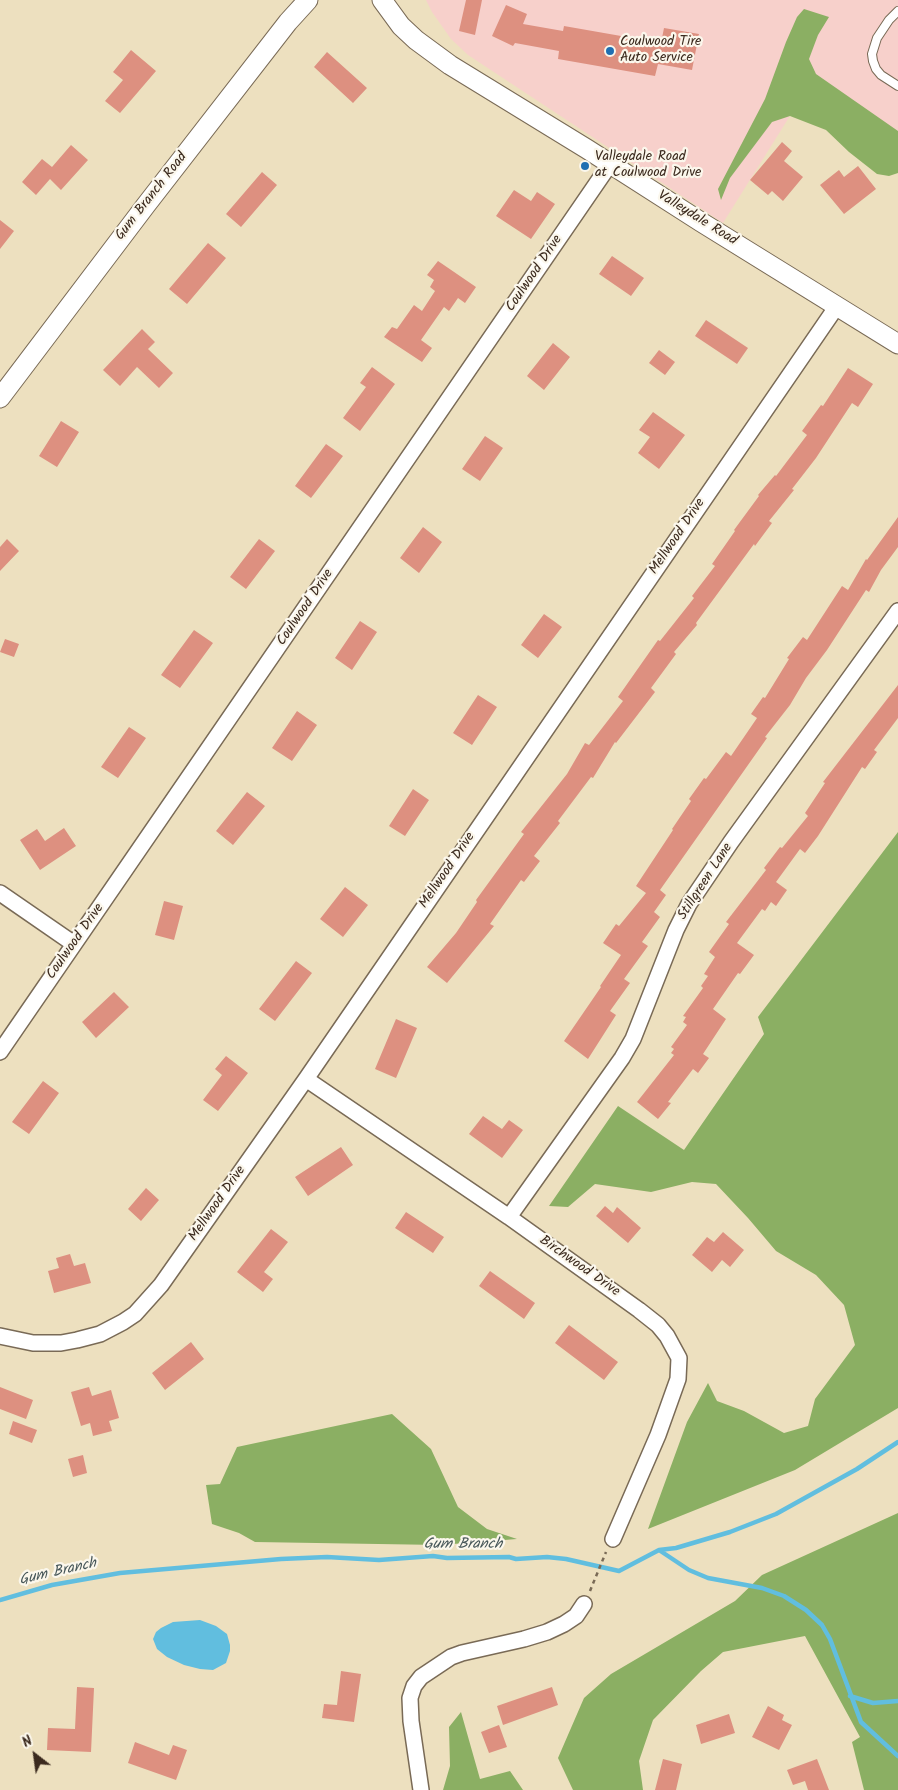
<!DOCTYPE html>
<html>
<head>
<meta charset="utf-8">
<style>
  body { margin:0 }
  #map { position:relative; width:898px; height:1790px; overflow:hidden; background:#ede0bf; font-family:Kalam,sans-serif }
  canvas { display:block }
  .north { position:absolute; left:10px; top:1730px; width:50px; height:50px; -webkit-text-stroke:4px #fbf7ec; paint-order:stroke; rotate:330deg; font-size:14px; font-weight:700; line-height:20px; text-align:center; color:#3b2a1e }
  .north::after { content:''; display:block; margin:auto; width:18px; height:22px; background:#3b2a1e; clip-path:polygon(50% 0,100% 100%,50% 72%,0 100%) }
</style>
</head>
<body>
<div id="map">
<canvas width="898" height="1790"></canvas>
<div class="north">N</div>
</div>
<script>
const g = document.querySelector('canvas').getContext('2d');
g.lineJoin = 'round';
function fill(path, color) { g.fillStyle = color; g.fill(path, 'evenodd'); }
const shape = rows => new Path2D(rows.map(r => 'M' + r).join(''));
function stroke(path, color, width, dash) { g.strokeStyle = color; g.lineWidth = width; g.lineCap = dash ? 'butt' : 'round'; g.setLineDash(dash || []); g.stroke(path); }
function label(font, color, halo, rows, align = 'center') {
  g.font = font + ' Kalam,sans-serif'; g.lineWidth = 4.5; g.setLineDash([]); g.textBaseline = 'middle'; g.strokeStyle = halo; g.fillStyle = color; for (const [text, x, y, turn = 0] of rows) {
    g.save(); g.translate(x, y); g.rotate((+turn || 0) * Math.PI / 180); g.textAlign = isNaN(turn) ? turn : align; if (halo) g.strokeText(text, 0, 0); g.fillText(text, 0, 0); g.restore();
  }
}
fill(shape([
  [426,0,898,0,898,150,803,95,723,223,468,55,451,39,432,12]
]), '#f7d0cb');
fill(shape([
  [804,9,829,17,818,35,809,59,816,74,898,131,898,173,889,176,877,174,849,152,826,130,790,116,772,122,730,178,721,200,718,189,765,99,786,42,797,17],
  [898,832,898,1408,795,1470,648,1529,687,1422,708,1383,717,1401,744,1411,784,1433,808,1426,815,1399,855,1345,844,1305,816,1275,776,1251,748,1218,716,1184,692,1182,651,1192,595,1184,568,1207,549,1206,618,1106,684,1150,764,1034,758,1017],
  [392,1414,431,1449,458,1507,487,1529,517,1539,440,1545,255,1542,239,1533,212,1524,206,1485,220,1484,237,1447],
  [898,1513,898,1790,864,1790,852,1742,860,1737,805,1636,723,1652,701,1671,653,1720,639,1761,643,1790,573,1790,558,1758,584,1698,611,1674,735,1601,762,1575],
  [461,1712,480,1779,510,1771,523,1790,443,1790,450,1766,449,1727]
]), '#8baf63');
fill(shape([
  [200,1620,216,1626,227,1634,230,1645,230,1651,226,1663,213,1670,200,1669,184,1665,167,1657,157,1649,153,1639,156,1632,161,1628,173,1622]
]), '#61bedf');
stroke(shape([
  [659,1550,689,1570,708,1578,762,1588,784,1596,806,1610,822,1625,830,1639,861,1722,898,1756],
  [0,1600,52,1585,120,1573,281,1559,327,1557,379,1560,433,1556,447,1558,509,1557,516,1559,547,1557,566,1559,619,1571,659,1550,676,1548,730,1532,776,1514,857,1469,898,1442],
  [850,1696,873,1703,898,1701]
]), '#61bedf', 4.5);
fill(shape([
  [466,0,482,0,475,35,459,31],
  [506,5,527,14,523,24,563,31,564,26,661,43,664,28,699,34,692,70,658,64,655,76,558,59,559,51,515,43,513,46,492,36],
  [131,50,156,71,120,113,105,101,123,80,113,72],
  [327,52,367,88,353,103,314,67],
  [782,142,792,151,784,161,803,177,783,201,772,191,768,195,750,180],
  [71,145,88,160,61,190,50,179,36,195,22,182,42,159,52,167],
  [858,166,876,189,844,214,820,185,839,170,844,177],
  [262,172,277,185,241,227,226,214],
  [514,190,531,201,537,192,555,204,531,239,496,216],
  [0,220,14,231,0,249],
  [208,243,226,258,187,304,169,289],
  [612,256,644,278,631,296,599,274],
  [438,261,476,287,465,303,458,298,449,311,444,307,421,340,432,348,422,362,384,337,392,327,397,329,414,305,422,311,435,291,430,287,434,280,427,275],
  [706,320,748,348,737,364,695,336],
  [142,329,155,342,148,349,173,373,159,388,137,367,120,386,103,370],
  [553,343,570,357,544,390,527,376],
  [659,350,675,362,665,375,649,363],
  [372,367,395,384,360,431,343,418,366,387,360,383],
  [848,368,873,384,858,407,852,403,816,458,792,489,794,490,769,521,772,523,755,546,754,544,696,623,697,625,674,652,676,654,651,688,655,692,616,743,615,742,593,778,591,777,558,821,560,823,534,856,540,861,524,882,521,880,490,924,494,926,447,983,427,967,456,933,477,902,476,900,524,834,521,832,567,774,585,743,589,745,623,701,618,697,658,640,660,641,694,598,692,596,715,566,712,564,735,531,734,530,759,496,758,495,775,475,776,476,807,435,802,431,821,405,823,406],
  [653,412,685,435,659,469,638,453,650,437,639,430],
  [61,421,79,432,57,467,39,456],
  [485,436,503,448,480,481,462,469],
  [326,444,343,456,311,498,295,486],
  [898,517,898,547,881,570,869,592,866,590,827,650,806,678,790,705,765,737,767,738,660,890,666,895,654,912,660,917,642,942,648,946,624,979,630,983,610,1011,616,1015,588,1059,564,1041,601,987,600,986,621,955,603,943,616,924,619,926,646,893,636,886,673,830,672,829,691,801,689,799,704,778,706,779,726,752,731,756,757,718,751,714,763,697,765,698,789,659,787,658,803,637,807,640,842,586,848,590,866,559,867,560],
  [423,527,442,542,419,573,400,558],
  [7,539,19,551,0,571,0,547],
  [259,539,275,551,246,589,230,577],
  [544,614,562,627,538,658,521,645],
  [360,621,377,632,352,670,335,658],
  [194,630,213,643,180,688,161,675],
  [5,639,19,644,14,657,0,652],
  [898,685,898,718,874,750,877,752,865,769,862,767,818,836,805,853,800,849,776,882,787,890,776,906,771,902,765,911,762,909,737,943,754,955,740,974,738,973,713,1009,726,1019,703,1054,709,1058,698,1073,693,1069,668,1102,671,1103,658,1119,637,1102,674,1055,671,1053,674,1049,671,1047,687,1025,683,1022,686,1017,683,1016,703,988,701,986,708,976,704,974,715,957,709,952,729,924,726,922,766,870,764,868,780,847,782,848,808,816,805,813,825,783,823,782],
  [478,695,497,707,472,745,453,733],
  [297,711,317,725,292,761,272,748],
  [129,727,146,738,118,778,101,767],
  [413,789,429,800,405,836,389,826],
  [247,792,265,806,233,845,216,831],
  [64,828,76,846,40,870,20,840,37,829,45,841],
  [345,887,368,905,343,937,320,919],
  [164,901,183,906,174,940,155,935],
  [296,961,312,973,275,1021,259,1009],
  [114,992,129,1007,96,1038,82,1022],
  [396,1019,417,1028,396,1078,375,1069],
  [226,1056,248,1073,218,1111,203,1100,222,1075,215,1069],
  [43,1081,59,1093,29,1134,12,1122],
  [483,1116,502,1129,509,1120,523,1130,502,1158,469,1134],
  [341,1147,353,1165,308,1196,295,1177],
  [146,1188,159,1200,141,1221,128,1209],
  [605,1206,613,1213,617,1207,641,1228,628,1243,596,1216],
  [406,1212,444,1237,433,1253,395,1228],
  [271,1229,288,1242,264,1272,273,1279,263,1292,237,1272],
  [723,1232,744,1250,730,1267,722,1260,712,1272,692,1255,707,1237,714,1242],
  [70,1254,74,1266,85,1263,91,1283,54,1293,48,1271,59,1268,56,1258],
  [490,1271,535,1303,524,1319,479,1286],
  [569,1325,618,1362,604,1380,555,1343],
  [191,1342,204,1359,165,1390,152,1373],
  [0,1387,33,1400,26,1419,0,1409],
  [89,1387,92,1396,111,1390,119,1418,109,1421,112,1431,93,1436,90,1423,81,1426,71,1392],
  [13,1421,37,1430,32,1443,9,1434],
  [83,1455,87,1473,73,1477,68,1459],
  [341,1671,361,1674,354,1722,322,1718,324,1704,337,1705],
  [77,1687,94,1688,91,1752,47,1750,48,1728,75,1729],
  [552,1687,558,1705,503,1725,497,1706],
  [768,1706,784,1715,782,1720,792,1725,779,1750,752,1737],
  [729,1714,735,1733,701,1744,696,1725],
  [499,1725,507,1747,489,1753,481,1732],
  [135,1742,169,1755,173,1745,187,1750,176,1780,128,1763],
  [663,1759,682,1764,676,1790,655,1790],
  [817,1759,829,1790,808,1790,805,1781,793,1785,787,1770]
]), '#dd9080');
const service = shape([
  [898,11,889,20,877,38,872,54,873,61,876,69,881,75,898,86]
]);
const minor = shape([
  [0,893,74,944],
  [0,1052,610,164],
  [306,1079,509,1217,639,1310,658,1325,667,1336,679,1358,678,1379,658,1435,613,1539],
  [509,1217,622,1058,633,1039,676,930,689,904,731,842,898,611],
  [0,1336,33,1343,61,1343,77,1340,100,1334,123,1322,135,1314,161,1285,306,1079,837,306],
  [421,1790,411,1721,410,1698,414,1686,421,1677,451,1657,462,1653,524,1639,547,1632,564,1624,576,1616,584,1604]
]);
const tertiary = shape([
  [382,0,401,26,416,40,450,65,587,149,701,222,898,344],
  [0,398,146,205,288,22,308,0]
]);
stroke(service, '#796a56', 10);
stroke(minor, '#796a56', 18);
stroke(tertiary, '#796a56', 21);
stroke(shape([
  [590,1591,606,1552]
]), '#796a56', 2.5, [4, 4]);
stroke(service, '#fff', 8);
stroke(minor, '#fff', 15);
stroke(tertiary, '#fff', 19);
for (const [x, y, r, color] of [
  [610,51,5,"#1f6fb2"],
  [585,166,5,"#1f6fb2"]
]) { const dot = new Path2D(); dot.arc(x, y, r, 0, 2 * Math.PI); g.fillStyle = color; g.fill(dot); stroke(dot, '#fbf7ec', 2); }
label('14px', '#3b2a1e', '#fbf7ec', [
  ["Coulwood Tire",620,43],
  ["Auto Service",620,59],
  ["Valleydale Road",595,158],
  ["at Coulwood Drive",595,174]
], 'left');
label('14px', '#3b2a1e', '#fbf7ec', [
  ["Gum Branch Road",152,197,-52],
  ["Valleydale Road",697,219,32],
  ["Coulwood Drive",535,274,-56],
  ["Mellwood Drive",678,537,-56],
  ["Coulwood Drive",306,608,-56],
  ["Mellwood Drive",448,871,-56],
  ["Stillgreen Lane",706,882,-57],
  ["Coulwood Drive",76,942,-55],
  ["Mellwood Drive",218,1204,-55],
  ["Birchwood Drive",579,1267,35]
]);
label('italic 15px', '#465658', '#fbf7ec', [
  ["Gum Branch",463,1545],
  ["Gum Branch",58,1573,-13]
]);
</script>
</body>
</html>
